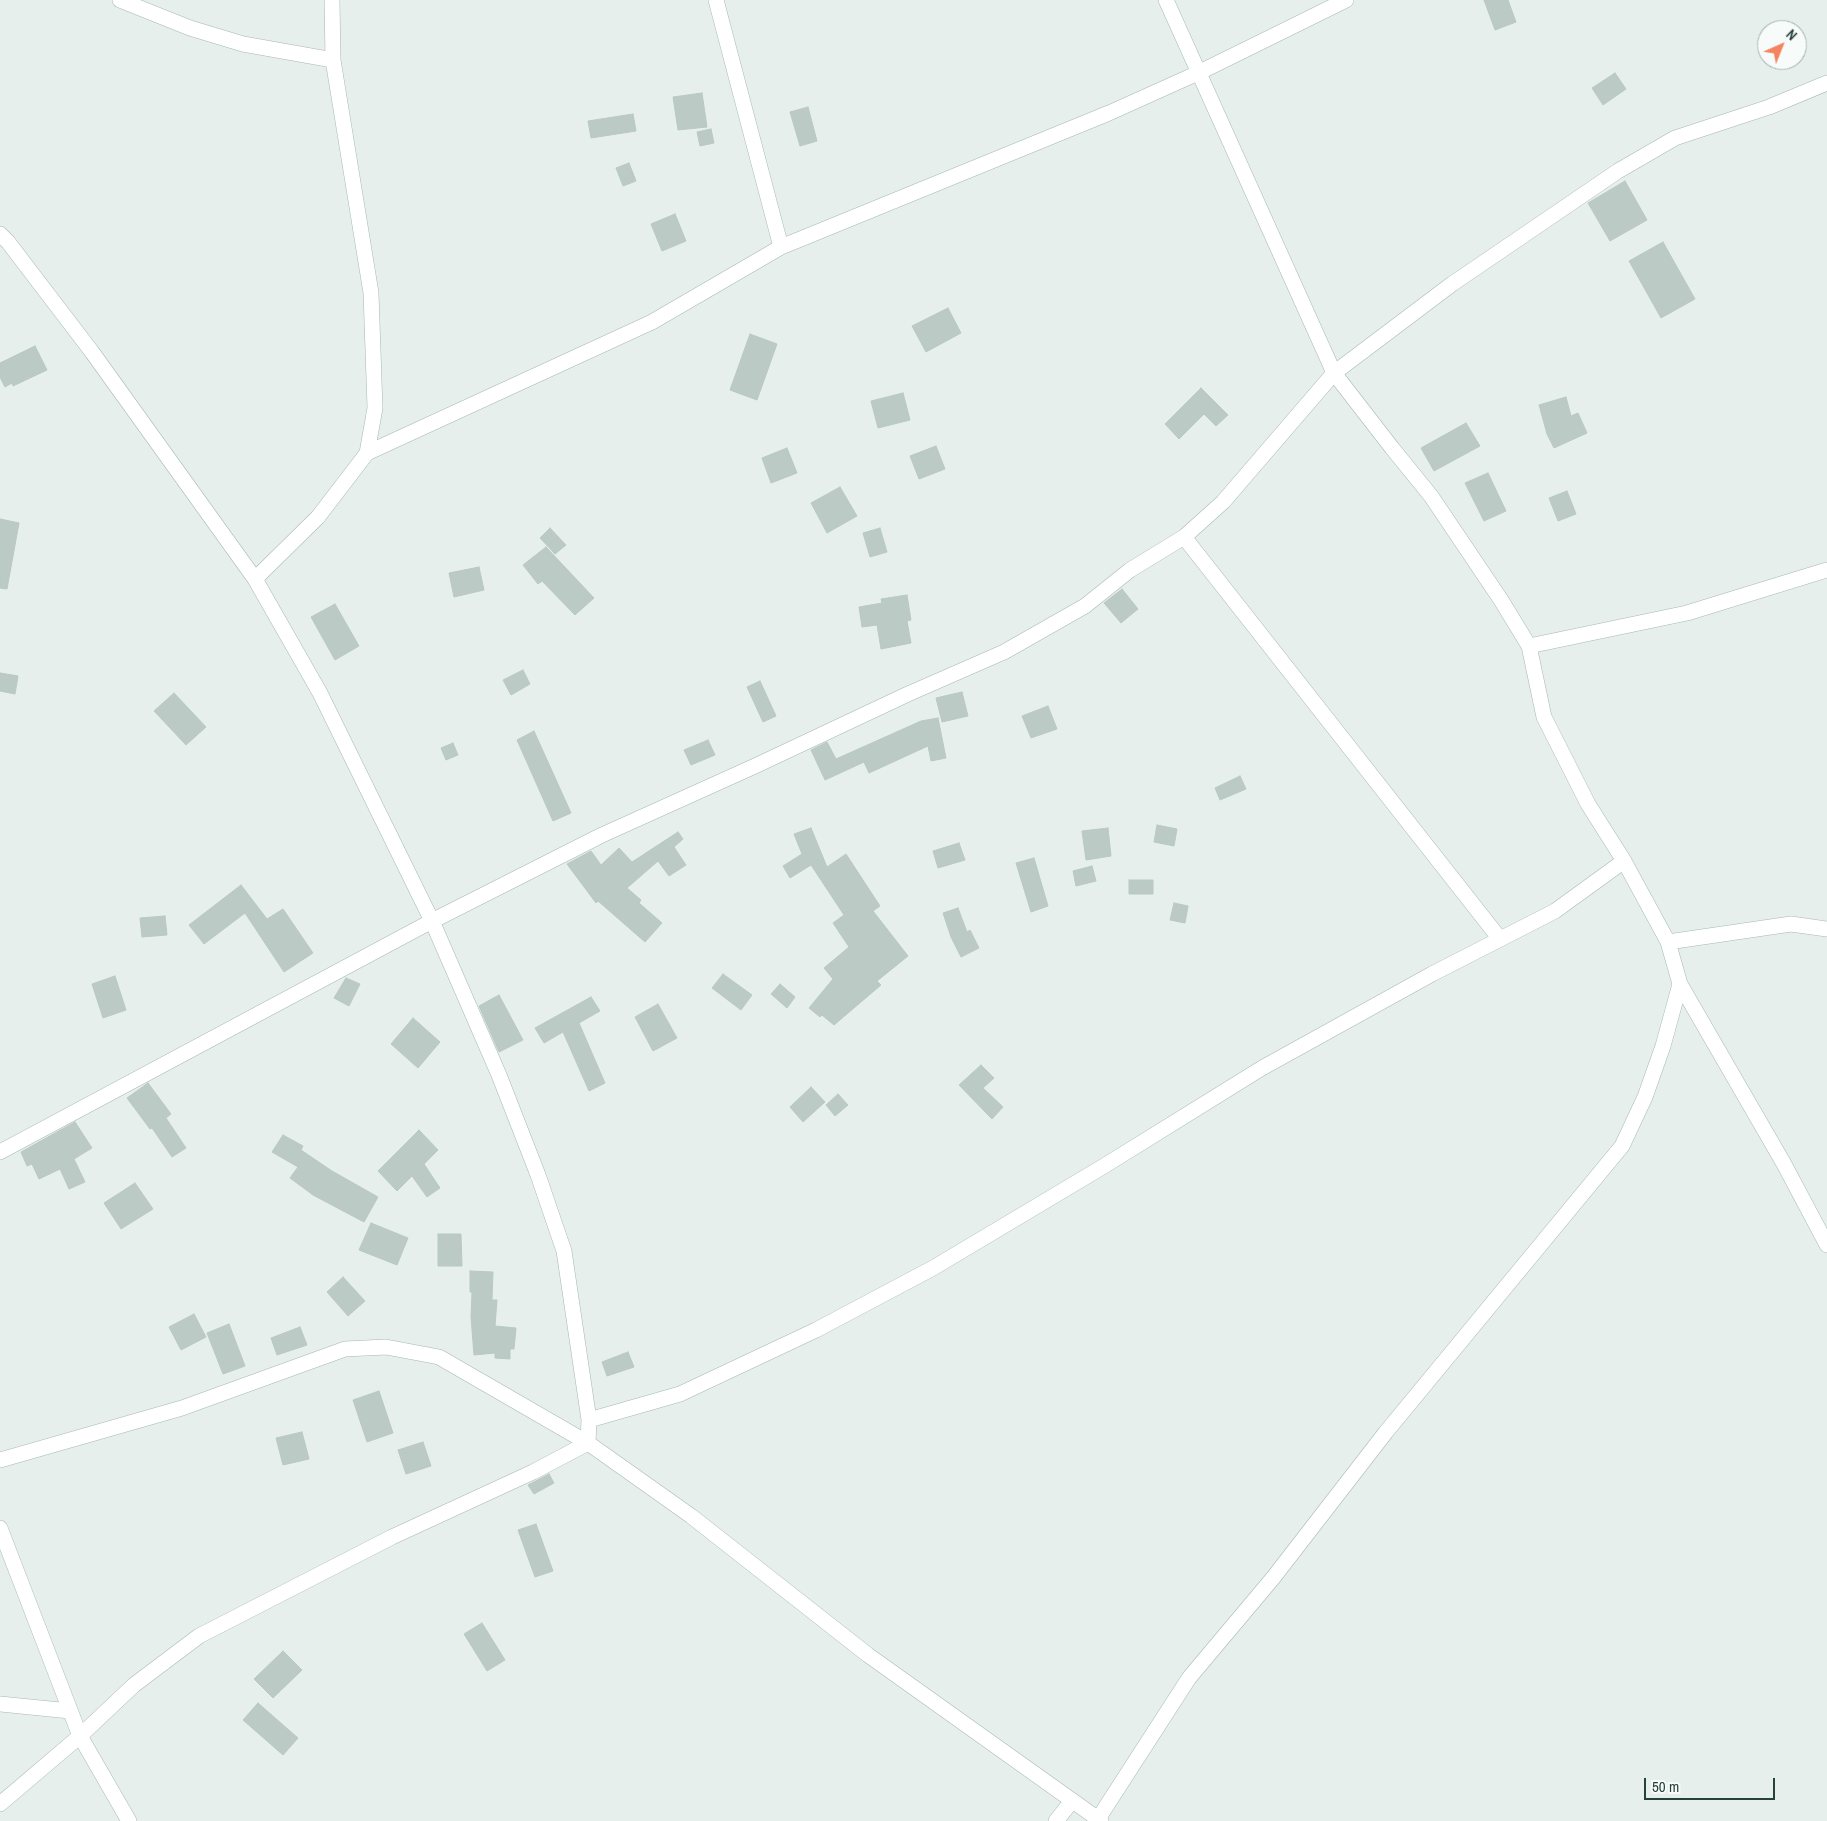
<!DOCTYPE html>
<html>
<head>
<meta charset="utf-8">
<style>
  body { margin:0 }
  #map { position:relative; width:1827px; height:1821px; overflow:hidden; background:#e6efeb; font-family:"Archivo Narrow",sans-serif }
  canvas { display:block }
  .north { position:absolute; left:1757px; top:20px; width:50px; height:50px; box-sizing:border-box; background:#f7fbf9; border:1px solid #a3b1ad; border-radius:50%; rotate:44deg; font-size:14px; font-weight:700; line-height:20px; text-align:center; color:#24423a }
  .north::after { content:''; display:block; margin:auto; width:18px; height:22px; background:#f4845f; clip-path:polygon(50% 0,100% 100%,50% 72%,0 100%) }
  .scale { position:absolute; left:1644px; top:1778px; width:131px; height:22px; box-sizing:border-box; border:2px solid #24423a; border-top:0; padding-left:6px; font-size:15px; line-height:18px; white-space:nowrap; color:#24423a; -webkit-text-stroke:4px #f7fbf9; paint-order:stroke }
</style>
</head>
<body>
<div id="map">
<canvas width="1827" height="1821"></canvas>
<div class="north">N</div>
<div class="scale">50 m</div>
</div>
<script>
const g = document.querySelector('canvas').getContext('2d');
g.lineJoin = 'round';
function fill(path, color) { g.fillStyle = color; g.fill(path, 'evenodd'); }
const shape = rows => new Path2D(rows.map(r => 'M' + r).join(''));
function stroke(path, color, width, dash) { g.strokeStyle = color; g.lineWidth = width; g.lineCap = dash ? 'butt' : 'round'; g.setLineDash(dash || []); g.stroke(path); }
const building = shape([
  [1484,0,1508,0,1516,22,1495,30,1484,0],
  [1615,73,1626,89,1603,105,1592,88,1615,73],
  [702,93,707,127,678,130,673,97,702,93],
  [808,107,817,141,800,146,790,112,808,107],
  [633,114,636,131,591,138,588,121,633,114],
  [711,129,714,143,700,146,697,132,711,129],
  [629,163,636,181,623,186,616,168,629,163],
  [1625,181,1647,220,1610,241,1588,203,1625,181],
  [675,214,686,241,662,251,651,224,675,214],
  [1663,242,1695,299,1661,318,1629,261,1663,242],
  [948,308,961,333,926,352,912,326,948,308],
  [750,334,777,344,757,400,730,390,750,334],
  [35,346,47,370,13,386,12,383,5,387,0,377,0,363,35,346],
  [1201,388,1228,415,1216,426,1204,414,1179,439,1165,424,1201,388],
  [903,393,910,420,878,428,871,401,903,393],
  [1566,397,1571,416,1578,413,1587,433,1554,448,1547,434,1539,405,1566,397],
  [1466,423,1480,446,1434,471,1421,448,1466,423],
  [936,446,945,469,919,479,910,456,936,446],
  [787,448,797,473,771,483,762,458,787,448],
  [1488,473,1506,511,1484,521,1465,483,1488,473],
  [840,487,857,516,827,533,811,503,840,487],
  [1567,491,1576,514,1558,521,1549,498,1567,491],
  [0,519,19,523,7,589,0,588,0,519],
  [550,528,566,545,555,554,540,538,550,528],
  [880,528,887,552,870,557,863,533,880,528],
  [546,547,594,598,575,615,542,581,538,584,523,565,546,547],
  [479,567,484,590,454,597,449,573,479,567],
  [1122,589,1138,609,1121,623,1104,603,1122,589],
  [907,595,911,620,907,621,911,643,881,649,877,625,862,627,859,607,882,603,881,599,907,595],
  [335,604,359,646,335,660,311,617,335,604],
  [523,670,530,684,511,695,503,680,523,670],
  [0,673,18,676,15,694,0,691,0,673],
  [760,681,776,716,763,722,747,687,760,681],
  [962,692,968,716,942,722,936,698,962,692],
  [174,693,206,727,186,745,154,711,174,693],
  [1048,706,1057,729,1031,738,1022,716,1048,706],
  [938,718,946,758,931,761,928,746,869,773,864,762,825,780,811,750,827,742,836,759,921,721,938,718],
  [534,731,571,813,553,821,517,740,534,731],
  [708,740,715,755,691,765,684,750,708,740],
  [453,743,458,755,446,760,441,748,453,743],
  [1240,776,1246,789,1220,800,1215,788,1240,776],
  [1157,825,1177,829,1174,846,1154,842,1157,825],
  [811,828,827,867,846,854,880,906,873,911,908,956,877,981,881,985,834,1025,822,1015,820,1017,809,1008,833,979,824,968,849,947,833,923,844,915,811,865,790,878,783,866,802,854,794,834,811,828],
  [1108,828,1111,856,1086,860,1082,831,1108,828],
  [678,832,683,839,674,847,686,865,669,876,658,861,627,888,641,900,639,903,662,923,645,942,598,901,596,903,567,864,591,851,601,865,619,848,632,862,678,832],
  [959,843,965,860,938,868,933,851,959,843],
  [1034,858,1048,906,1031,912,1016,863,1034,858],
  [1092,866,1096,881,1076,886,1073,871,1092,866],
  [1129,880,1153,880,1153,894,1129,894,1129,880],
  [241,885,267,919,283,909,313,953,284,972,245,913,204,944,189,925,241,885],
  [1174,903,1188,906,1185,923,1170,920,1174,903],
  [958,908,967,932,970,930,979,948,961,957,951,937,943,913,958,908],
  [165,916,167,935,142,937,140,918,165,916],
  [723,974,752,995,741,1010,712,988,723,974],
  [115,976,126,1010,103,1018,92,984,115,976],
  [346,978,360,984,349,1006,334,998,346,978],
  [780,984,795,997,787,1008,771,994,780,984],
  [499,995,523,1040,499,1052,479,1006,499,995],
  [591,997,600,1011,579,1023,605,1083,589,1091,563,1032,544,1043,535,1028,591,997],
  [658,1004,677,1038,653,1051,635,1017,658,1004],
  [413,1018,440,1042,418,1068,391,1044,413,1018],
  [981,1065,994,1078,983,1088,1003,1107,992,1119,959,1085,981,1065],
  [148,1083,171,1114,166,1118,186,1148,172,1157,152,1128,150,1129,127,1098,148,1083],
  [811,1087,825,1102,803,1122,790,1107,811,1087],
  [838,1094,848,1105,835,1116,826,1105,838,1094],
  [75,1122,92,1148,74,1159,85,1182,69,1189,60,1169,39,1179,32,1164,27,1166,21,1152,75,1122],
  [419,1130,438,1150,424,1164,440,1188,427,1197,412,1176,397,1191,378,1171,419,1130],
  [283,1135,303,1146,301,1150,332,1171,378,1197,364,1222,313,1195,290,1178,298,1167,272,1152,283,1135],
  [135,1183,153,1209,121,1229,104,1203,135,1183],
  [371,1223,408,1238,397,1265,359,1250,371,1223],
  [438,1234,461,1234,462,1266,438,1266,438,1234],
  [470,1271,493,1272,492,1300,497,1300,495,1326,516,1328,514,1349,510,1349,510,1359,495,1358,495,1353,474,1355,471,1317,472,1292,470,1292,470,1271],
  [343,1277,365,1301,348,1316,327,1292,343,1277],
  [194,1314,206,1337,181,1350,169,1327,194,1314],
  [229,1324,245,1366,223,1374,207,1333,229,1324],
  [300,1327,307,1345,277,1355,271,1338,300,1327],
  [628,1352,634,1367,607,1376,602,1362,628,1352],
  [379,1391,393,1433,367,1442,353,1400,379,1391],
  [302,1432,309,1459,283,1465,276,1438,302,1432],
  [423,1442,431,1466,406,1474,398,1450,423,1442],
  [549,1474,554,1483,534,1494,528,1485,549,1474],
  [536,1524,553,1571,535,1577,518,1530,536,1524],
  [482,1623,505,1660,487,1671,464,1634,482,1623],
  [283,1651,302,1670,273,1698,254,1679,283,1651],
  [258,1703,298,1738,283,1755,243,1720,258,1703]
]);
fill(building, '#bbcac4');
stroke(building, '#b8c9c2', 1);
const minor = shape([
  [120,0,190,28,243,44,333,60],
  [716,0,781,247],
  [1166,0,1334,373,1392,448,1431,496,1501,600,1529,646,1544,717,1588,804,1624,861,1668,942,1680,984,1784,1164,1827,1245],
  [0,234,8,242,92,352,255,579,320,693,432,921,499,1075,538,1175,564,1251,589,1420,588,1443,533,1472,392,1537,199,1636,134,1685,80,1736,0,1804],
  [367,453,652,322,781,247,1109,113,1198,73,1346,0],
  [1184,537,1500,939],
  [255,579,318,517,367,453,375,408,371,293,333,60,332,0],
  [1529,646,1687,613,1827,570],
  [1668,942,1791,924,1827,929],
  [0,1152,432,921,602,835,755,766,908,694,1004,652,1085,606,1130,570,1184,537,1223,502,1334,373,1452,284,1618,171,1675,138,1769,107,1827,83],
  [589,1420,680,1394,816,1330,933,1268,1104,1166,1262,1068,1432,974,1555,911,1624,861],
  [0,1460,182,1408,345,1349,386,1347,439,1357,588,1443,691,1516,868,1655,1101,1821],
  [0,1528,80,1736,129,1821],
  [0,1704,70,1711],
  [1098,1819,1189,1678,1273,1578,1386,1432,1622,1146,1645,1097,1663,1046,1680,984],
  [1056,1821,1072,1801]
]);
stroke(minor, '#a8b8b2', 16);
stroke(minor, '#fff', 15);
</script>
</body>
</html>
